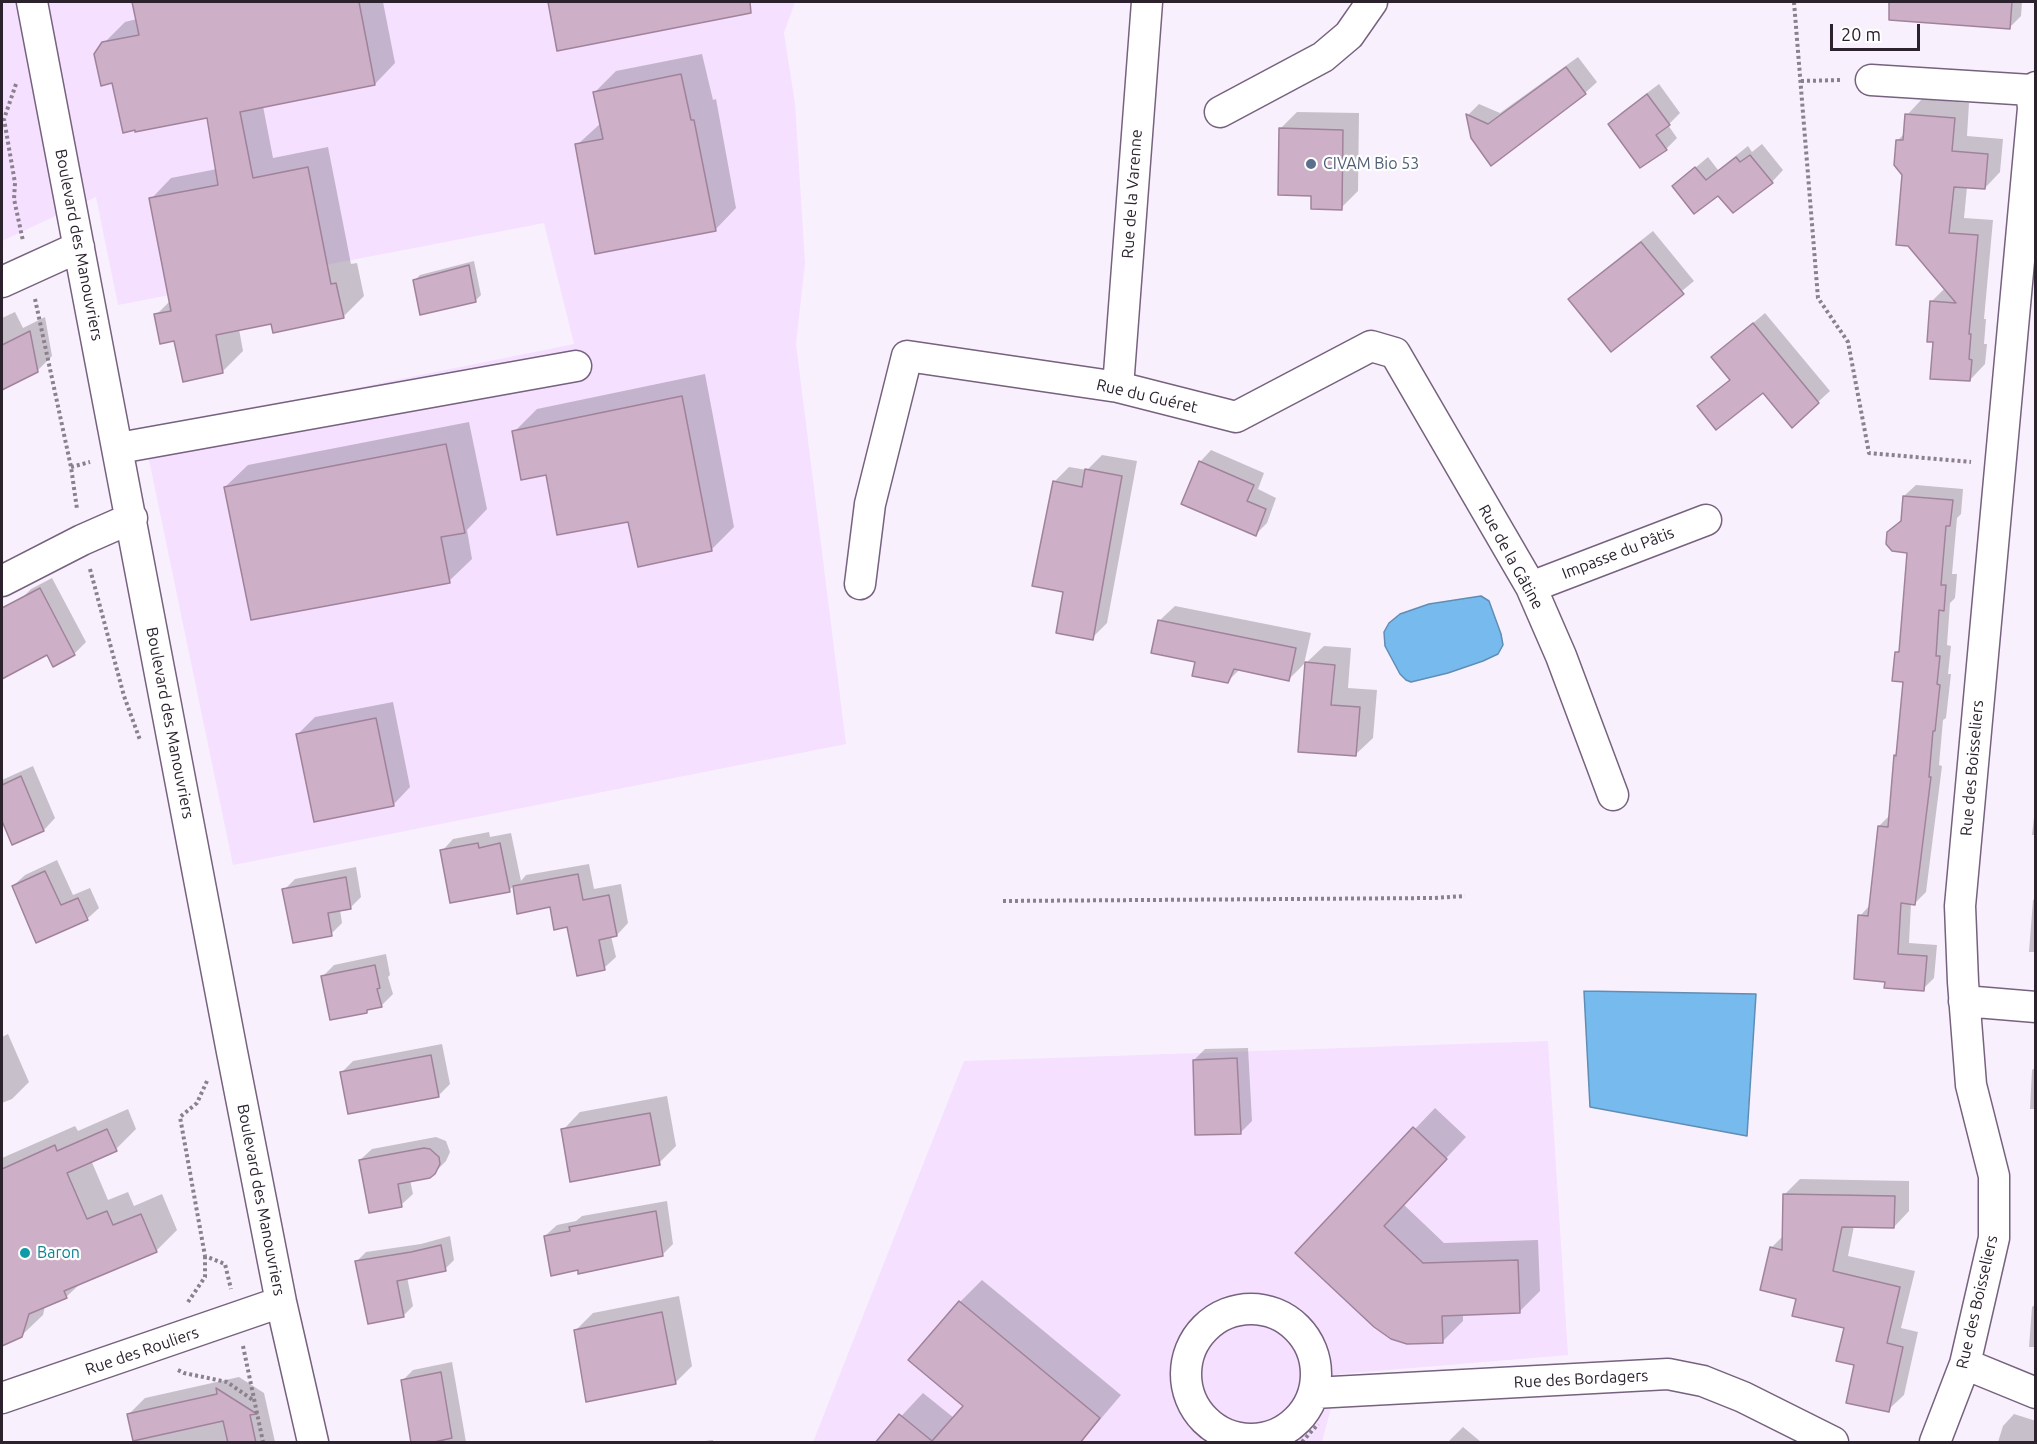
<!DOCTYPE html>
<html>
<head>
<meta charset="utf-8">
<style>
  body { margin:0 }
  #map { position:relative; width:2037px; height:1444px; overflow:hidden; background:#f9f0fd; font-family:Ubuntu,sans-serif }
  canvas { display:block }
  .frame { position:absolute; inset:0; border:3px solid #2b222e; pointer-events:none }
  .scale { position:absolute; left:1830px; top:24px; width:90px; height:27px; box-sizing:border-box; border:3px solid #2b222e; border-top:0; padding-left:8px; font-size:18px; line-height:21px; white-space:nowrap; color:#2b222e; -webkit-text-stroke:4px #fff; paint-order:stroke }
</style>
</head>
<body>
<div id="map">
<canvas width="2037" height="1444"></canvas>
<div class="frame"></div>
<div class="scale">20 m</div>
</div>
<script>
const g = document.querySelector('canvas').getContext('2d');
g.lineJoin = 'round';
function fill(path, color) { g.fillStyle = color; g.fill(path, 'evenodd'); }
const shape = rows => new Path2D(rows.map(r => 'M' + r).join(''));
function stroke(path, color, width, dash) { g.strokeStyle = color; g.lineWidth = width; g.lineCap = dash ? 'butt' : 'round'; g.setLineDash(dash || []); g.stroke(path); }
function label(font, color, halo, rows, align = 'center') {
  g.font = font + ' Ubuntu,sans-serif'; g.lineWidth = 4.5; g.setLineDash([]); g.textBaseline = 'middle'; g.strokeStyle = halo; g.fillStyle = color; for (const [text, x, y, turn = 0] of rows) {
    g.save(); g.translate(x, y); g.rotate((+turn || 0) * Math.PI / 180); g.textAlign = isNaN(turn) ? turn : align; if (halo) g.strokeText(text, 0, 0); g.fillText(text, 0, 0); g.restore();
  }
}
fill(shape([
  [2,2,795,2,784,33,795,104,805,263,796,344,846,744,233,865,143,431,574,344,544,223,118,305,96,197,2,241],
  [1548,1041,1568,1355,1340,1374,1322,1442,813,1442,964,1061]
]), '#f5e0ff');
const water = shape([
  [1481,596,1489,601,1501,634,1503,645,1498,654,1483,661,1448,673,1411,682,1406,680,1400,674,1385,646,1384,632,1389,623,1400,614,1429,604,1481,596],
  [1584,991,1756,994,1747,1136,1590,1107,1584,991]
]);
fill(water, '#7be');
stroke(water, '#608db4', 1.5);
fill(shape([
  [134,2,383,2,395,63,375,84,263,106,273,158,328,147,351,264,357,263,364,296,343,317,272,322,239,329,243,351,222,372,175,340,156,315,171,300,151,199,171,178,217,169,208,117,114,82,104,43,125,22,137,19],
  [550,2,740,2,725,17,558,50],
  [1933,2,2022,2,2021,16,2010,27,1932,22],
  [702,54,713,100,716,99,736,208,715,230,577,145,601,123,595,92,616,71],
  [1578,57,1597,82,1585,93,1472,138,1468,115,1479,104,1500,113],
  [1659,84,1680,113,1668,125,1677,138,1666,149,1610,124,1622,112],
  [1922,99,1969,103,1967,136,2003,139,2000,172,1985,188,1967,187,1964,218,1993,220,1984,319,1986,319,1984,344,1987,344,1985,364,1970,380,1935,341,1931,302,1945,288,1903,174,1898,140,1905,133,1907,115],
  [1297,112,1359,113,1358,191,1341,208,1312,194,1280,129],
  [1762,144,1783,170,1772,182,1719,194,1674,186,1708,157,1718,170,1748,146,1752,152],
  [1653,231,1694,281,1611,350,1570,299,1581,288],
  [474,261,481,295,475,301,414,281,420,275],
  [15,312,23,328,45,317,52,356,37,371,2,388,2,318],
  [1765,313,1830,391,1818,402,1763,391,1699,406,1731,379,1713,357],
  [705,374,734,527,712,549,629,521,547,473,514,432,537,409],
  [469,422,487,509,467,530,472,559,449,581,225,487,248,465],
  [1211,450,1264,473,1258,489,1276,498,1267,523,1256,534,1200,462],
  [1102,455,1137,461,1107,623,1092,638,1065,591,1054,482,1069,467,1087,470],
  [1916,485,1963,489,1961,514,1957,518,1952,574,1957,574,1955,598,1950,603,1947,645,1951,646,1948,674,1951,674,1946,718,1943,720,1939,765,1942,766,1926,892,1915,903,1911,903,1909,943,1937,945,1934,978,1923,989,1887,980,1860,916,1870,905,1879,826,1891,814,1905,681,1897,652,1900,649,1908,551,1888,532,1903,518,1904,496],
  [52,578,86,642,74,654,47,653,2,677,2,615,22,604,20,600,31,589],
  [1175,606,1311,633,1304,664,1289,679,1240,669,1227,682,1196,661,1159,621],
  [1324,646,1351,648,1348,688,1377,690,1373,738,1355,755,1306,663],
  [393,702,410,787,393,805,298,734,315,717],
  [33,766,55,818,44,830,13,843,2,817,2,780],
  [2036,800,2036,835,2032,835],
  [489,832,490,837,511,833,521,881,526,875,589,864,594,889,621,884,628,923,617,935,611,936,616,957,604,968,551,905,518,912,514,885,509,891,442,851,453,839],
  [57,860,73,895,90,888,99,908,87,919,13,886,25,875],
  [356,867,361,897,350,908,340,910,342,923,331,934,284,890,295,879],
  [2036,898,2036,952,2029,952,2033,900],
  [386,954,390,975,388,977,393,994,381,1006,369,1008,366,1011,323,976,334,965],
  [8,1034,29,1082,12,1099,2,1103,2,1037],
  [442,1044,450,1084,438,1096,342,1072,353,1061],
  [1248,1048,1252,1121,1241,1132,1194,1060,1205,1049],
  [2036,1067,2036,1109,2030,1109,2032,1070],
  [667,1096,676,1146,659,1163,563,1130,580,1112],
  [1435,1108,1466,1137,1403,1204,1444,1243,1538,1240,1540,1291,1519,1312,1463,1314,1463,1321,1442,1342,1297,1253],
  [128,1109,136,1129,116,1149,91,1160,108,1200,128,1192,134,1206,162,1194,177,1230,156,1251,81,1283,66,1297,45,1306,43,1315,21,1336,2,1344,2,1158,75,1126,78,1131],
  [436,1137,446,1141,450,1152,446,1161,434,1173,410,1180,413,1194,401,1205,360,1160,372,1149],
  [1800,1179,1909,1181,1909,1211,1894,1227,1854,1226,1848,1256,1915,1271,1901,1328,1918,1332,1904,1395,1888,1410,1855,1364,1845,1327,1798,1298,1771,1248,1784,1235,1784,1195],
  [667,1201,673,1244,662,1255,579,1268,545,1236,557,1225,576,1221,582,1216],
  [450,1236,454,1260,445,1269,407,1277,413,1306,404,1315,357,1261,366,1252,421,1244],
  [982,1280,1121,1395,1081,1442,877,1442,923,1393,954,1418,965,1406,960,1302],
  [679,1296,692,1366,675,1383,575,1331,593,1313],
  [2036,1304,2036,1347,2029,1347,2032,1307],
  [452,1362,466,1442,413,1442,402,1381,413,1370],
  [239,1377,264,1393,275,1442,135,1442,129,1414,145,1398],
  [2014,1414,2036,1421,2036,1442,1998,1442,2003,1426],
  [1463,1427,1481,1442,1448,1442],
  [713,1440,713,1442,698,1442]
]), '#0003');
const building = shape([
  [132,2,359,2,375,85,240,112,253,178,308,167,331,284,336,283,344,318,273,333,271,324,216,335,223,373,183,382,174,341,160,344,154,314,171,311,149,198,218,185,207,118,135,132,135,130,123,133,112,83,101,86,94,54,102,42,139,35,132,2],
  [548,2,750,2,751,13,557,51,548,2],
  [1889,2,2012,2,2010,29,1889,20,1889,2],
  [1566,67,1586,94,1491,166,1471,138,1466,114,1488,124,1566,67],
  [681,74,691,120,694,120,716,231,595,254,575,144,603,139,593,92,681,74],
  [1647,94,1670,125,1656,135,1667,150,1640,168,1608,124,1647,94],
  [1905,114,1955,118,1952,151,1988,154,1985,189,1954,187,1949,233,1978,235,1969,334,1971,334,1969,359,1972,360,1970,381,1930,379,1933,342,1927,342,1930,301,1956,303,1908,246,1896,245,1902,175,1894,165,1896,140,1903,140,1905,114],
  [1279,128,1343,130,1342,210,1311,209,1311,196,1278,195,1279,128],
  [1750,155,1773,183,1733,213,1718,196,1694,214,1672,186,1695,167,1706,180,1736,157,1740,162,1750,155],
  [1641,242,1684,294,1611,352,1568,299,1641,242],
  [469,265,476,302,420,315,413,280,469,265],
  [1753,323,1819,403,1792,428,1763,393,1716,430,1697,406,1730,380,1711,357,1753,323],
  [30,331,38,372,2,390,2,345,30,331],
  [682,396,712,551,638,567,628,522,557,535,546,475,521,480,512,431,682,396],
  [446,444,465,533,441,537,450,583,251,620,224,487,446,444],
  [1199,461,1254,485,1247,501,1266,509,1256,536,1181,504,1199,461],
  [1085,469,1122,476,1093,640,1056,633,1063,592,1032,586,1053,481,1082,487,1085,469],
  [1903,496,1953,500,1950,526,1946,526,1941,585,1946,585,1944,611,1939,610,1936,656,1940,656,1937,684,1940,685,1935,731,1933,731,1929,777,1931,777,1915,905,1901,903,1898,954,1927,956,1924,991,1884,988,1885,982,1854,979,1858,915,1868,916,1878,826,1888,827,1894,755,1896,756,1903,682,1892,681,1895,652,1899,652,1907,553,1892,551,1886,544,1887,532,1901,521,1903,496],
  [40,588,75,655,53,667,47,655,2,679,2,608,40,588],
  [1158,620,1296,648,1289,681,1234,669,1228,683,1192,676,1195,662,1151,653,1158,620],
  [1305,662,1335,665,1331,705,1360,707,1356,756,1298,752,1305,662],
  [376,718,394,806,314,822,296,734,376,718],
  [21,776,44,831,12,845,2,821,2,785,21,776],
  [478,843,479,848,500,843,510,892,450,903,440,850,478,843],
  [45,871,61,905,78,898,88,920,36,943,12,886,45,871],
  [578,874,583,900,609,895,617,936,599,940,605,970,577,976,567,927,554,930,550,907,517,914,513,886,578,874],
  [346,877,351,909,328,913,332,936,293,943,282,889,346,877],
  [375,965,380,988,377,989,382,1007,367,1010,367,1013,330,1020,321,976,375,965],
  [431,1055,439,1097,348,1114,340,1072,431,1055],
  [1237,1058,1241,1134,1195,1135,1193,1060,1237,1058],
  [650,1113,660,1165,570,1182,561,1129,650,1113],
  [1413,1127,1447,1159,1384,1226,1423,1263,1518,1260,1520,1313,1442,1316,1443,1343,1407,1344,1391,1339,1374,1327,1295,1253,1413,1127],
  [107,1129,117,1151,67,1173,87,1219,107,1211,113,1225,141,1214,157,1252,64,1291,67,1298,29,1314,22,1337,2,1346,2,1169,55,1145,57,1151,107,1129],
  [424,1148,430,1149,439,1157,440,1164,435,1174,430,1178,398,1184,402,1207,369,1213,359,1160,424,1148],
  [1783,1194,1895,1196,1894,1228,1842,1227,1833,1271,1900,1287,1887,1343,1903,1347,1889,1412,1846,1403,1854,1365,1836,1361,1844,1328,1792,1316,1796,1299,1760,1290,1770,1247,1782,1250,1783,1194],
  [656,1211,663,1256,578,1274,578,1270,551,1276,544,1236,570,1231,569,1227,656,1211],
  [441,1245,446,1271,397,1281,404,1317,368,1324,355,1261,411,1252,441,1245],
  [959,1301,1100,1418,1080,1443,875,1443,899,1414,932,1441,963,1406,908,1360,959,1301],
  [662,1312,676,1384,586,1402,574,1330,662,1312],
  [441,1372,452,1438,430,1443,411,1443,401,1380,441,1372],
  [216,1388,257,1414,250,1415,256,1443,228,1443,223,1421,133,1441,127,1414,217,1394,216,1388]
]);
fill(building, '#ceafc8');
stroke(building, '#a0839b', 1.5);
const minor = shape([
  [32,2,232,1052,281,1302,313,1442],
  [1871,80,2031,90],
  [1220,112,1323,57,1349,35,1372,2],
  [2,282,79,247],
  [1118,387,1147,2],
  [119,448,576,366],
  [2,581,82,540,132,518],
  [860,584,870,504,907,356,1118,387,1236,417,1371,346,1395,353,1531,587,1561,656,1613,795],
  [1531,587,1706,520],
  [1964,1001,2036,1007],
  '1186 1374a65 65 0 1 1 130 0a65 65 0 1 1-130 0Z',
  [1965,1364,2036,1393],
  [1314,1393,1668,1374,1703,1381,1743,1397,1833,1442],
  [2,1398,281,1302],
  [1935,1442,1965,1364,1994,1238,1994,1176,1971,1085,1963,982,1960,906,2033,108,2031,90,2036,87]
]);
stroke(minor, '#76627e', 33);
stroke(shape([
  [1794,2,1818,298,1848,342,1869,453,1971,462],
  [1801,81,1842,80],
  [16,84,4,119,15,183,14,199,23,241],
  [35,299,71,467,77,509],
  [71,467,90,462],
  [90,569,124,696,140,740],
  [1003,901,1434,898,1465,896],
  [207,1081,197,1103,180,1117,205,1256,225,1264,231,1289],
  [188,1302,205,1277,205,1256],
  [243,1346,263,1442],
  [178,1370,184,1373,227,1382,253,1400],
  [1302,1442,1318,1424]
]), '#8a818d', 4, [3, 3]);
stroke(minor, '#fff', 30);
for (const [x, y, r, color] of [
  [1311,164,6,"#5c6f8a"],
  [25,1253,6,"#0f9aa8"]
]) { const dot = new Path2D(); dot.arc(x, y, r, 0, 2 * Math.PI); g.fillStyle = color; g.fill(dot); stroke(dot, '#fff', 2); }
label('16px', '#4e5e75', '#fff', [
  ["CIVAM Bio 53",1323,164]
], 'left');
label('16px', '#2b222e', '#fff', [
  ["Rue de la Varenne",1132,194,-86],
  ["Boulevard des Manouvriers",79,245,79],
  ["Rue du Guéret",1147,396,13],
  ["Impasse du Pâtis",1618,553,-21],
  ["Rue de la Gâtine",1511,557,61],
  ["Boulevard des Manouvriers",170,723,79],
  ["Rue des Boisseliers",1972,768,-85],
  ["Boulevard des Manouvriers",261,1200,79],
  ["Rue des Boisseliers",1977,1302,-77],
  ["Rue des Rouliers",142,1351,-19],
  ["Rue des Bordagers",1581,1379,-3]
]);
label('16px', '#0d838f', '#fff', [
  ["Baron",37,1253]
], 'left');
</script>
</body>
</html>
